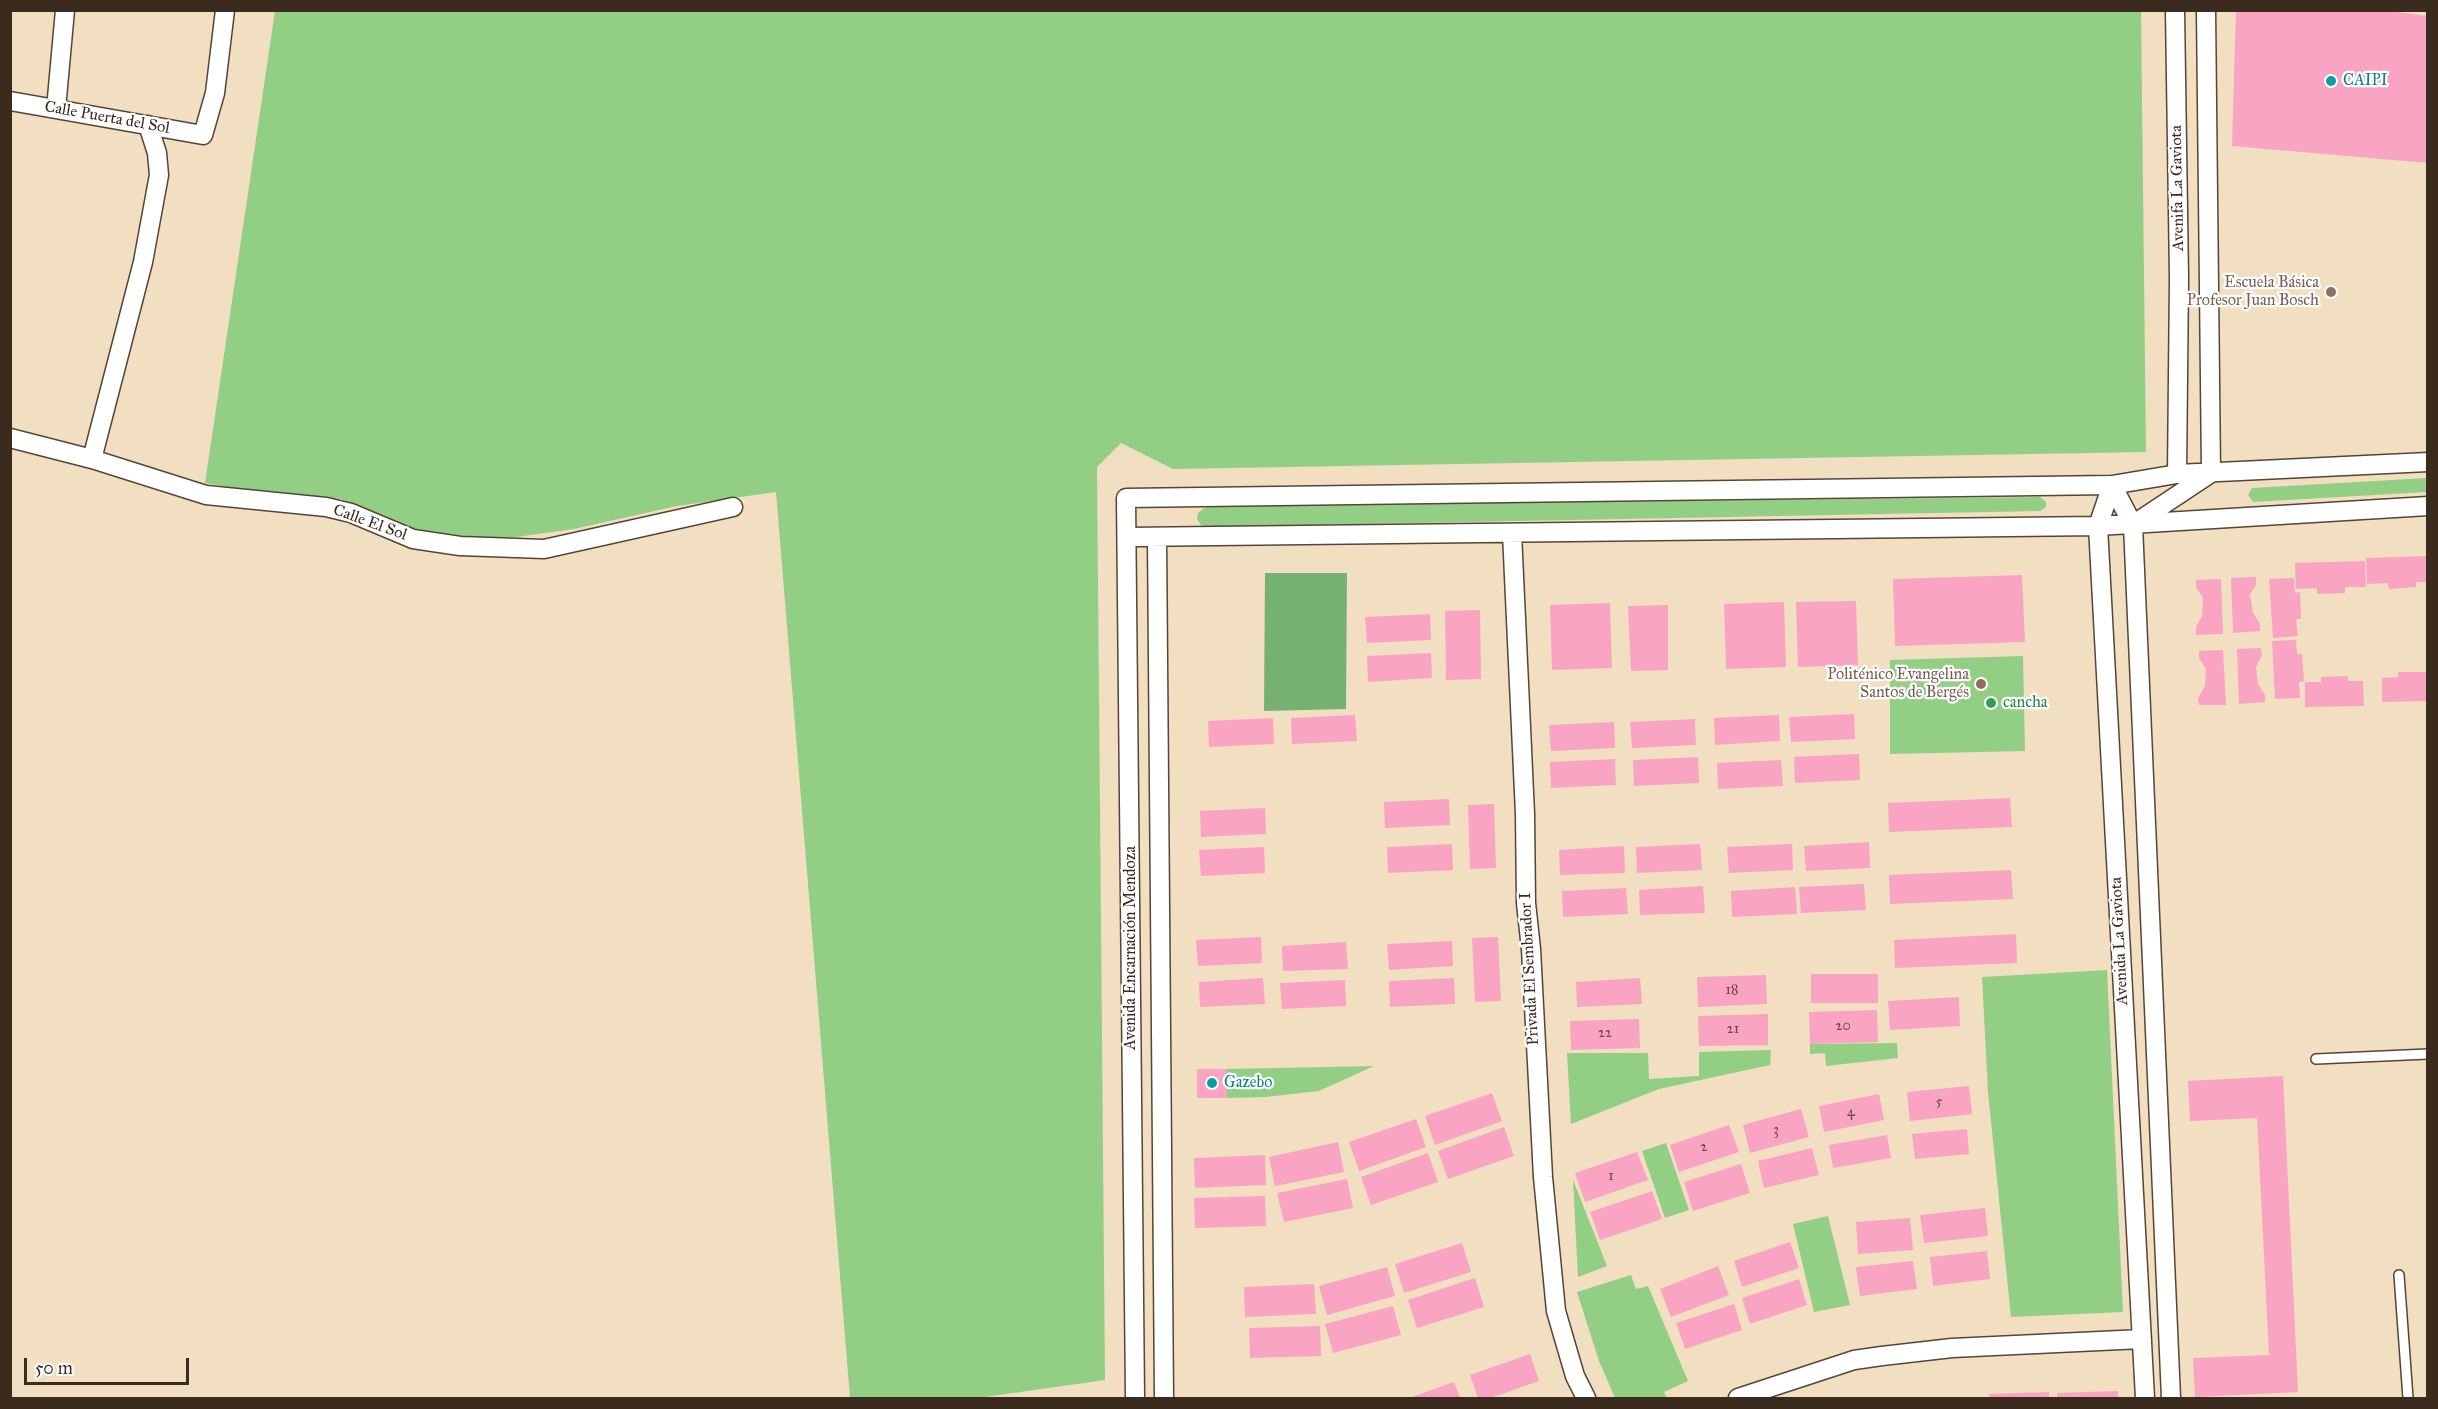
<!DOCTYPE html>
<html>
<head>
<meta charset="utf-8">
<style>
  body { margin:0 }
  #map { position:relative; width:2438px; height:1409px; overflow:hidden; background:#f2dec1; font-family:"IM FELL Great Primer",serif }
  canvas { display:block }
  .frame { position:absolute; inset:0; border:12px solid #3b2a1e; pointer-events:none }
  .scale { position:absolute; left:24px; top:1358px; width:165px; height:27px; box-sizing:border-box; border:3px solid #3b2a1e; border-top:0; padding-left:8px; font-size:18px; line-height:21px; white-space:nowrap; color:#3b2a1e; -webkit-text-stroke:4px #fff; paint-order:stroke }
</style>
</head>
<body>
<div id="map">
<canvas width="2438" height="1409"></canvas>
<div class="frame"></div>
<div class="scale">50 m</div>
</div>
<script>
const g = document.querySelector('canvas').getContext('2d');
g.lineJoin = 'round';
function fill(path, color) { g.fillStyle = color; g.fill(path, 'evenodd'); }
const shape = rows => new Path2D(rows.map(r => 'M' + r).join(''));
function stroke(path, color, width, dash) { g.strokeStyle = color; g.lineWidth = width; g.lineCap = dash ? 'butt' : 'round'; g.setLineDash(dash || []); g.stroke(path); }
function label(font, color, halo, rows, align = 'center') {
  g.font = font + ' "IM FELL Great Primer",serif'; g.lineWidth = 4.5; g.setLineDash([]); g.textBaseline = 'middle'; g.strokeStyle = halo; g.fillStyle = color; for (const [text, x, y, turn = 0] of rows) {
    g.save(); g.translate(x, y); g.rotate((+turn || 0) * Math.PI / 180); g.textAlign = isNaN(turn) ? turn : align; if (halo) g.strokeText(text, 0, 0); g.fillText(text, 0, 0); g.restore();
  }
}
fill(shape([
  [275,11,2141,11,2146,452,1173,469,1121,443,1097,467,1105,1380,978,1398,850,1398,776,492,677,506,574,529,502,539,424,535,341,499,264,494,205,483],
  [2427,478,2427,492,2253,502,2248,495,2252,488],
  [2040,497,2046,502,2046,507,2040,511,1206,527,1201,525,1197,519,1198,513,1204,508,1211,506],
  [2023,656,2025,751,1890,754,1890,660],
  [2107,970,2123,1312,2011,1317,1988,1092,1982,977],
  [1897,1043,1898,1058,1826,1066,1825,1053,1810,1054,1810,1044],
  [1771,1050,1770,1065,1659,1089,1571,1124,1567,1053,1648,1053,1649,1079,1699,1076,1699,1052],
  [1374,1066,1319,1091,1266,1097,1227,1098,1227,1069],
  [1666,1143,1689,1210,1665,1218,1642,1151],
  [1573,1180,1607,1266,1578,1277],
  [1828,1216,1850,1305,1814,1312,1793,1224],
  [1631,1275,1636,1289,1648,1286,1688,1381,1664,1392,1667,1398,1615,1398,1599,1361,1577,1292]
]), '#92cf85');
fill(shape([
  [1265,573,1347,573,1346,709,1264,711]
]), '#75b272');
fill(shape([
  [2236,10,2382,10,2428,16,2428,163,2232,146],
  [2428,556,2428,582,2416,582,2416,587,2389,589,2388,583,2367,584,2366,558],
  [2365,561,2366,587,2345,587,2345,593,2317,594,2317,588,2296,589,2295,563],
  [2022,575,2025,642,1895,646,1893,579],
  [2256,577,2256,585,2250,595,2253,613,2260,624,2260,631,2233,633,2231,578],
  [2294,578,2295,593,2300,592,2301,619,2296,619,2298,636,2273,638,2269,579],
  [2221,579,2223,634,2196,635,2196,627,2202,616,2203,598,2196,587,2196,580],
  [1856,601,1858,665,1798,667,1796,602],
  [1784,602,1786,667,1726,669,1724,604],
  [1610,603,1612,668,1552,670,1550,605],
  [1668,605,1668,670,1631,671,1628,606],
  [1480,610,1481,679,1446,680,1445,611],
  [1430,614,1431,640,1367,643,1365,617],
  [2296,640,2297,654,2302,654,2304,681,2299,682,2300,698,2275,699,2272,641],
  [2261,648,2262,655,2256,667,2258,684,2265,695,2265,702,2239,704,2237,649],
  [2223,650,2226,705,2199,705,2198,698,2205,686,2206,669,2199,658,2199,651],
  [1431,653,1432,678,1368,682,1367,656],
  [2398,672,2426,672,2428,701,2382,702,2382,678,2398,677],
  [2348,676,2348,681,2363,681,2364,706,2305,707,2305,682,2321,682,2321,677],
  [1854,714,1855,739,1791,742,1789,717],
  [1355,715,1357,741,1292,744,1291,718],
  [1779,715,1780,741,1715,745,1714,718],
  [1273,718,1274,744,1209,747,1208,721],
  [1695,719,1696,745,1632,748,1630,722],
  [1614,722,1615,748,1551,751,1549,725],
  [1859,754,1860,780,1795,783,1794,757],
  [1698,757,1699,783,1634,786,1633,760],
  [1615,759,1616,785,1551,788,1550,762],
  [1781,760,1783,786,1718,789,1717,763],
  [2010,798,2012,827,1889,832,1888,803],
  [1449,799,1450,825,1385,828,1384,802],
  [1494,804,1496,868,1470,869,1468,805],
  [1265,808,1266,834,1201,837,1200,811],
  [1869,842,1870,868,1806,871,1804,846],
  [1452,844,1453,870,1388,873,1387,847],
  [1700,844,1702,870,1637,873,1636,847],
  [1792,844,1793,870,1729,873,1727,847],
  [1624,846,1625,873,1560,875,1559,850],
  [1264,847,1265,873,1201,876,1199,850],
  [2011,870,2013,899,1890,904,1889,875],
  [1864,884,1866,910,1801,913,1799,887],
  [1703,886,1705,913,1640,915,1639,890],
  [1795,887,1797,914,1732,917,1731,891],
  [1626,888,1628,914,1563,917,1562,891],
  [2016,934,2017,963,1895,968,1894,940],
  [1261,937,1262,963,1198,966,1196,940],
  [1498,937,1501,1001,1475,1002,1472,938],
  [1452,941,1453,966,1389,970,1387,944],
  [1346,942,1348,969,1283,971,1282,946],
  [1811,974,1878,974,1878,1003,1811,1003],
  [1766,975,1767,1004,1698,1007,1697,977],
  [1263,978,1265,1004,1200,1007,1199,982],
  [1454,978,1455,1004,1390,1007,1389,981],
  [1640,978,1642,1004,1577,1007,1576,982],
  [1345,980,1346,1006,1282,1009,1280,983],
  [1959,997,1960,1026,1890,1030,1888,1001],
  [1877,1010,1878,1042,1810,1044,1809,1012],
  [1768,1014,1768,1045,1699,1046,1698,1016],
  [1639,1019,1640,1048,1571,1050,1570,1021],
  [1197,1069,1227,1069,1227,1098,1197,1098],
  [2283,1076,2298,1392,2195,1397,2193,1358,2269,1355,2257,1118,2190,1121,2188,1081],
  [1969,1086,1972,1114,1910,1121,1907,1092],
  [1492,1093,1502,1121,1435,1145,1425,1116],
  [1879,1094,1884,1120,1824,1132,1819,1106],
  [1801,1109,1809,1137,1750,1153,1743,1125],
  [1416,1119,1426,1147,1359,1171,1349,1142],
  [1729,1125,1739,1152,1679,1172,1670,1145],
  [1504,1127,1514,1156,1448,1179,1438,1151],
  [1967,1129,1969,1154,1915,1159,1912,1134],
  [1887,1135,1891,1158,1833,1168,1829,1145],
  [1338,1142,1344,1172,1275,1186,1269,1157],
  [1812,1148,1819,1175,1764,1188,1758,1161],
  [1637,1152,1648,1180,1585,1202,1575,1173],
  [1428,1153,1438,1182,1371,1205,1361,1177],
  [1265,1155,1266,1185,1195,1188,1194,1158],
  [1741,1164,1750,1193,1693,1211,1684,1182],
  [1347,1179,1353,1208,1284,1222,1277,1193],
  [1652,1191,1662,1219,1600,1240,1590,1212],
  [1265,1196,1266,1226,1195,1228,1194,1198],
  [1985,1208,1988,1236,1924,1243,1920,1215],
  [1910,1218,1913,1250,1858,1254,1856,1222],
  [1790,1242,1799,1268,1742,1287,1734,1261],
  [1462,1243,1471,1272,1404,1293,1395,1264],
  [1987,1251,1990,1279,1933,1286,1930,1257],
  [1913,1261,1917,1289,1860,1296,1856,1267],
  [1718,1266,1729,1295,1671,1317,1660,1289],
  [1387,1267,1395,1296,1327,1315,1319,1286],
  [1475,1278,1484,1307,1417,1328,1408,1300],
  [1799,1279,1807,1305,1750,1324,1742,1298],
  [1314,1284,1316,1314,1245,1317,1244,1287],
  [1734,1304,1742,1330,1685,1349,1676,1323],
  [1393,1306,1401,1335,1333,1353,1325,1324],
  [1320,1326,1321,1356,1250,1358,1249,1328],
  [1530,1354,1539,1381,1490,1398,1478,1398,1470,1375],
  [1454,1382,1460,1398,1409,1398],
  [2118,1391,2118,1398,2057,1398,2057,1393],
  [2049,1392,2049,1398,1989,1398,1989,1394]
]), '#f9a4c3');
const service = shape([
  [2316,1059,2428,1054],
  [2399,1275,2408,1398]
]);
const minor = shape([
  [2175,10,2179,278,2177,474],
  [10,101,203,135,215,93,225,10],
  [56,109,65,10],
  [10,438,92,459,206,495,326,507,351,513,413,539,460,546,544,549,733,507],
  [92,459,143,262,159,175,157,153,148,125],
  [2112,485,2133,525,2171,1398],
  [2112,485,2098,526,2145,1398],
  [2134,524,2211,473,2206,10],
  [1512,533,1525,814,1526,903,1531,949,1543,1177,1556,1311,1575,1376,1586,1398],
  [1128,537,2098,526,2428,506],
  [1157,537,1164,1398],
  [1135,1398,1126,498,2112,485,2177,474,2428,462],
  [1738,1398,1854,1360,1882,1356,1952,1348,2142,1339]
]);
stroke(service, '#564536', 12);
stroke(minor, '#564536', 21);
stroke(service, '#fff', 9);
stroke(minor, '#fff', 18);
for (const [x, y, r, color] of [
  [2331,81,6,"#0f9aa8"],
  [2331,292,6,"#8d6e63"],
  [1981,684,6,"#8d6e63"],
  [1991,703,6,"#2e9e5b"],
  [1212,1083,6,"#0f9aa8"]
]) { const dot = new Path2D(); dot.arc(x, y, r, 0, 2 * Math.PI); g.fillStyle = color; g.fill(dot); stroke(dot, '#fff', 2); }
label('14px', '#6a4847', null, [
  ["18",1732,991],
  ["20",1843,1027],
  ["21",1733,1030],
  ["22",1605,1034],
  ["5",1939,1103],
  ["4",1851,1113],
  ["3",1776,1131],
  ["2",1704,1148],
  ["1",1611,1177]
]);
label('16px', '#0d838f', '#fff', [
  ["CAIPI",2343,81],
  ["Gazebo",1224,1083]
], 'left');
label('16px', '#3b2a1e', '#fff', [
  ["Calle Puerta del Sol",107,118,10],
  ["Avenifa La Gaviota",2178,188,-91],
  ["Calle El Sol",370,523,20],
  ["Avenida La Gaviota",2120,941,-93],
  ["Avenida Encarnación Mendoza",1131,948,-90],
  ["Privada El Sembrador I",1530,969,-93]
]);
label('16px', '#785e54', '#fff', [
  ["Escuela Básica",2319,283],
  ["Profesor Juan Bosch",2319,301],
  ["Politénico Evangelina",1969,675],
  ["Santos de Bergés",1969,693]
], 'right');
label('16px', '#27864d', '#fff', [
  ["cancha",2003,703]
], 'left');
</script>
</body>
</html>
